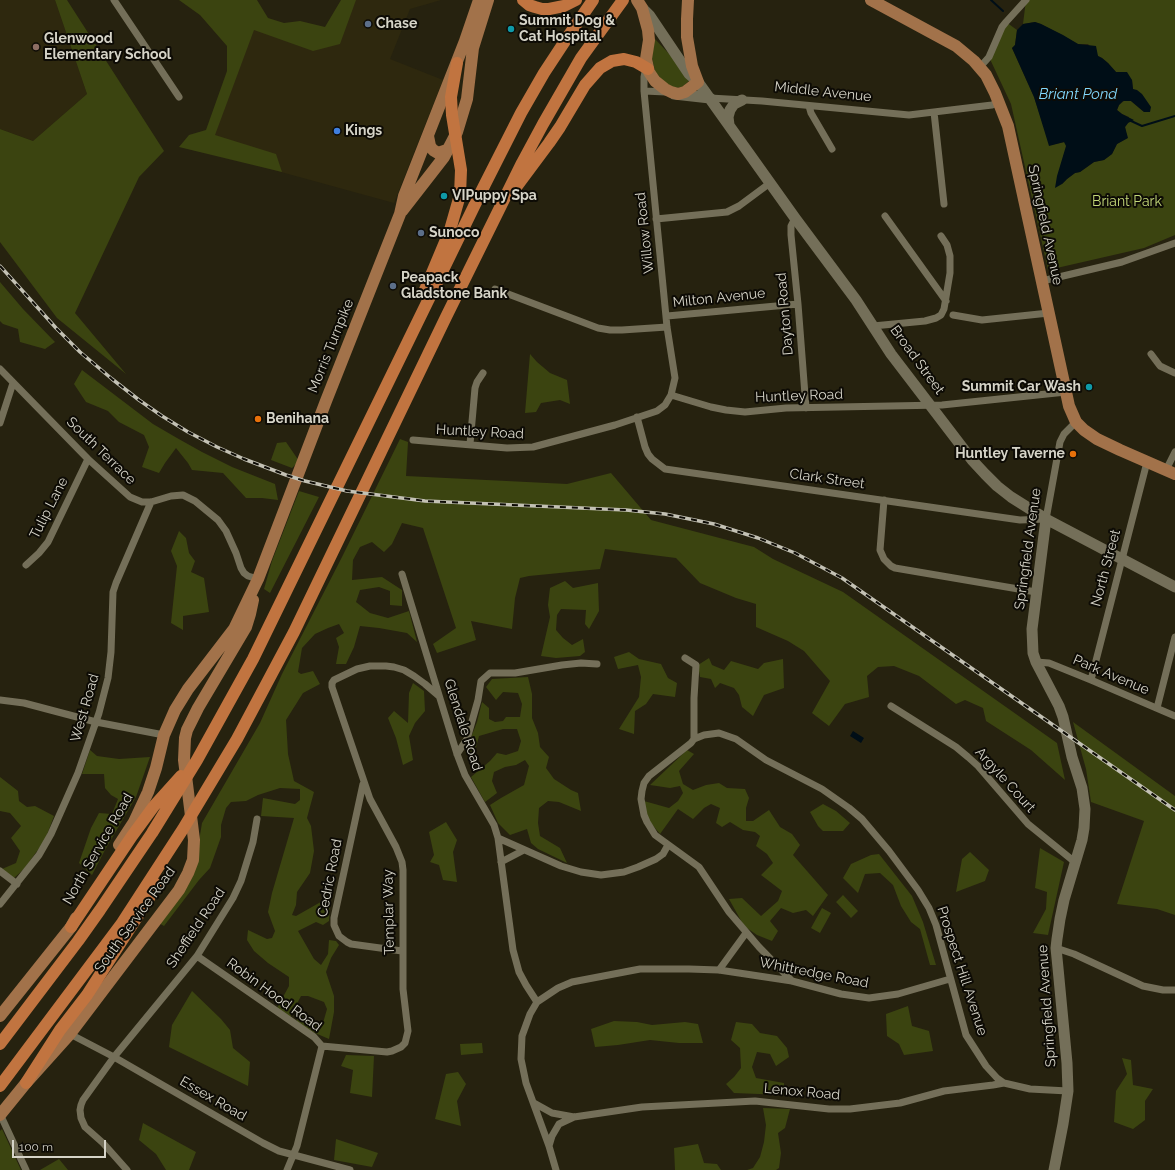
<!DOCTYPE html>
<html>
<head>
<meta charset="utf-8">
<style>
  body { margin:0 }
  #map { position:relative; width:1175px; height:1170px; overflow:hidden; background:#26220f; font-family:Raleway,sans-serif }
  canvas { display:block }
  .scale { position:absolute; left:12px; top:1140px; width:94px; height:18px; box-sizing:border-box; border:2px solid #d6d4c8; border-top:0; padding-left:5px; font-size:12px; line-height:14px; white-space:nowrap; color:#d6d4c8; -webkit-text-stroke:3px #0d0b05; paint-order:stroke }
</style>
</head>
<body>
<div id="map">
<canvas width="1175" height="1170"></canvas>
<div class="scale">100 m</div>
</div>
<script>
const g = document.querySelector('canvas').getContext('2d');
g.lineJoin = 'round';
function fill(path, color) { g.fillStyle = color; g.fill(path, 'evenodd'); }
const shape = rows => new Path2D(rows.map(r => 'M' + r).join(''));
function stroke(path, color, width, dash) { g.strokeStyle = color; g.lineWidth = width; g.lineCap = dash ? 'butt' : 'round'; g.setLineDash(dash || []); g.stroke(path); }
function label(font, color, halo, rows, align = 'center') {
  g.font = font + ' Raleway,sans-serif'; g.lineWidth = 4; g.setLineDash([]); g.textBaseline = 'middle'; g.strokeStyle = halo; g.fillStyle = color; for (const [text, x, y, turn = 0] of rows) {
    g.save(); g.translate(x, y); g.rotate((+turn || 0) * Math.PI / 180); g.textAlign = isNaN(turn) ? turn : align; if (halo) g.strokeText(text, 0, 0); g.fillText(text, 0, 0); g.restore();
  }
}
fill(shape([
  [0,0,55,0,87,94,33,141,0,129],
  [344,0,441,0,410,9,390,59,443,80,394,203,201,150,253,17,335,38]
]), '#2e280e');
fill(shape([
  [55,0,67,0,164,151,139,177,75,313,126,374,57,318,0,242,0,129,33,141,87,94],
  [179,0,257,0,268,18,284,23,300,21,325,27,341,0,356,0,340,44,313,51,254,30,215,135,276,154,282,172,179,147,189,135,206,130,227,71,227,46,200,15],
  [1026,0,1175,0,1175,235,1144,248,1048,270,1011,104,989,57,1006,22,1017,30,1015,45,1012,48,1034,97,1050,145,1065,142,1067,146,1063,158,1062,184,1067,179,1075,173,1080,172,1094,162,1104,160,1112,154,1117,144,1127,138,1125,127,1128,123,1129,117,1122,114,1117,110,1119,105,1124,101,1131,101,1144,112,1133,89,1132,80,1116,72,1108,63,1102,58,1098,56,1088,44,1078,44,1041,24,1035,22,1023,24],
  [655,39,673,58,689,81,682,87,675,88,664,83,655,71,652,58,654,40],
  [0,282,23,309,55,342,45,349,20,342,18,329,3,324,0,321],
  [530,354,537,362,550,373,567,380,570,404,560,400,541,403,536,412,525,413],
  [82,370,153,424,177,438,202,452,232,467,275,484,278,500,262,498,246,498,223,473,192,470,188,463,176,448,165,463,159,473,142,467,149,447,144,435,119,422,108,411,86,402,74,384],
  [400,439,408,442,406,476,567,484,611,473,651,520,754,547,773,559,843,592,1057,743,1065,780,1031,750,986,721,983,708,965,700,956,704,919,676,894,666,878,667,867,676,869,697,845,704,829,726,812,713,830,681,804,651,788,641,756,627,756,604,736,598,700,583,676,558,605,549,600,569,529,576,520,578,515,598,512,629,471,621,476,640,437,653,433,644,456,628,423,528,402,523,392,544,384,552,372,542,360,547,353,560,352,580,382,577,402,590,402,606,390,605,390,591,379,587,360,590,356,602,370,613,388,618,409,611,417,642,407,633,379,628,360,626,354,647,346,664,336,664,339,647,336,638,344,633,339,624,328,628,315,634,302,648,298,672,301,674,313,671,320,684,303,693,286,720,288,754,294,781,314,792,307,818,311,826,314,851,310,873,297,892,296,905,292,915,296,916,326,899,330,904,329,921,323,925,316,922,298,931,314,959,321,965,328,954,329,940,336,941,339,945,331,958,326,972,334,996,334,1012,329,1039,315,1033,296,1022,300,1016,305,1017,318,1025,323,1023,327,1009,324,1002,308,996,301,996,290,1017,277,1008,289,986,289,977,268,963,254,951,247,940,248,930,267,939,272,938,275,931,268,912,272,893,294,818,261,816,263,798,295,804,300,800,300,789,280,788,258,795,246,801,231,802,226,808,221,825,221,837,210,868,199,880,164,926,157,922,197,853,202,823,260,723,282,674,342,557],
  [286,442,299,461,292,468,271,460,277,443],
  [299,491,319,497,270,593,264,589,272,561],
  [179,531,186,538,189,553,195,561,191,572,204,578,209,612,183,616,183,630,171,623,177,566,171,551],
  [565,581,573,588,598,583,599,611,589,629,585,624,586,610,561,609,557,615,556,630,563,638,572,645,583,639,585,652,580,656,556,658,541,656,550,617,548,605,550,588],
  [629,652,639,659,661,664,668,678,677,683,675,697,653,694,646,704,635,711,634,734,619,729,639,697,641,677,638,665,618,669,614,657],
  [709,658,712,665,724,670,731,661,758,669,764,663,783,659,784,688,764,695,753,716,742,707,739,695,734,688,720,683,715,688,711,679,700,677,698,665],
  [528,677,532,694,532,718,538,733,540,747,549,757,546,768,554,779,571,790,578,793,581,811,559,802,548,801,539,808,538,823,540,836,560,848,567,863,538,849,531,843,527,829,510,835,498,823,490,805,501,798,524,785,529,766,525,760,516,765,505,767,494,772,492,781,497,793,485,802,471,777,490,761,497,753,506,755,518,751,521,741,517,729,503,729,479,736,474,755,465,753,477,722,482,702,489,708,489,719,495,722,503,721,506,717,520,717,522,704,518,693,503,692,496,700,486,687,492,679],
  [413,683,424,691,425,711,415,723,409,736,413,760,403,765,396,738,388,718,394,711,408,723,409,693],
  [1073,722,1175,796,1175,915,1157,909,1117,904,1144,821,1091,802,1086,769],
  [90,750,97,756,119,759,150,757,136,797,105,850,92,875,79,863,91,828,99,813,112,814,118,799,111,795,105,788,104,774,82,774],
  [687,750,694,754,679,771,683,784,693,790,706,785,719,783,727,788,745,789,749,798,746,808,746,821,753,821,769,810,780,827,792,834,800,845,793,855,828,895,813,916,806,910,793,913,781,908,770,921,778,931,772,941,757,935,744,926,729,899,742,898,761,916,778,901,782,891,761,875,773,863,767,854,756,846,760,836,755,832,743,830,730,822,722,827,716,823,720,808,711,804,704,808,693,819,678,809,660,834,646,817,644,801,669,808,678,801,683,793,680,786,670,788,650,785],
  [0,777,18,791,19,801,27,807,35,806,54,816,45,840,24,869,14,878,2,869,16,863,20,851,11,838,21,826,10,813,0,811],
  [823,804,836,811,850,823,843,831,823,831,818,826,810,812],
  [446,822,457,840,453,852,457,882,443,880,439,865,430,862,434,855,429,832],
  [1040,848,1064,862,1048,935,1033,933,1046,909,1047,892,1035,888],
  [970,852,989,870,985,881,956,892,962,859],
  [879,854,912,896,923,922,936,965,930,965,920,929,911,922,901,906,893,885,880,873,865,874,858,893,843,878,851,864,871,855],
  [843,895,858,911,851,918,836,902],
  [822,908,831,913,820,933,811,928],
  [192,991,221,1019,230,1030,233,1048,250,1062,248,1086,169,1047,172,1025],
  [908,1006,912,1026,929,1031,933,1051,904,1055,899,1044,887,1036,886,1014],
  [614,1021,637,1022,652,1025,685,1022,698,1024,703,1043,679,1043,650,1040,618,1045,595,1047,591,1029],
  [736,1022,752,1024,760,1033,777,1036,787,1048,789,1057,776,1066,770,1054,757,1052,752,1067,756,1078,784,1083,784,1095,734,1093,726,1084,734,1077,741,1068,740,1048,731,1040],
  [482,1043,483,1053,461,1055,460,1044],
  [346,1055,374,1056,372,1097,350,1093,353,1070,341,1066],
  [1122,1058,1131,1060,1133,1085,1153,1089,1145,1101,1145,1120,1133,1129,1114,1122,1116,1091,1127,1074],
  [458,1072,466,1084,457,1101,461,1126,435,1119,446,1074],
  [763,1108,790,1109,785,1128,778,1133,781,1153,779,1168,776,1170,747,1170,753,1168,760,1157,764,1142,766,1125],
  [143,1123,196,1152,189,1170,166,1170,156,1154,139,1140],
  [2,1129,21,1170,0,1170,0,1131],
  [336,1139,378,1153,372,1167,334,1160],
  [698,1144,704,1163,717,1164,721,1170,675,1170,674,1148],
  [59,1159,68,1170,40,1170]
]), '#3b4410');
fill(shape([
  [1035,22,1041,24,1063,35,1078,44,1096,46,1098,56,1102,58,1108,63,1116,72,1127,72,1132,80,1133,89,1137,90,1142,94,1151,107,1150,112,1144,112,1131,101,1123,101,1119,105,1117,110,1122,114,1134,120,1128,123,1125,127,1128,138,1117,144,1112,154,1104,160,1094,162,1080,172,1075,173,1067,179,1062,184,1055,188,1057,176,1066,146,1064,142,1049,146,1034,97,1012,48,1015,45,1017,30,1023,24],
  [853,731,864,738,861,743,850,736]
]), '#000e17');
stroke(shape([
  [991,0,1003,11],
  [1129,120,1142,126,1175,116]
]), '#000e17', 2);
stroke(shape([
  [114,0,179,97],
  [980,67,989,57,1002,27,1006,22,1026,0],
  [644,91,666,92],
  [710,98,762,101,909,115,992,105,999,102],
  [809,106,811,113,832,149],
  [934,112,944,204],
  [885,216,946,301],
  [795,218,791,226,791,235,798,304,806,408],
  [656,219,727,212,739,206,770,183],
  [1042,281,1122,262,1175,243],
  [495,289,598,328,610,330,622,330,667,327],
  [953,315,982,320,1049,313],
  [667,316,798,304],
  [873,326,925,321,936,318,941,315,944,309,950,273,950,256,947,245,941,236],
  [1151,354,1160,366,1175,373],
  [0,369,88,459,130,497,142,502,151,502,171,496,183,495,195,501,218,520,226,531,236,553,241,568,244,573,248,576,258,579],
  [671,395,711,407,726,410,745,412,786,408,942,405,1066,392],
  [637,417,645,447,648,454,652,459,665,469,1020,520,1046,519,1060,442,1064,434,1076,422],
  [0,423,13,383],
  [413,440,507,448,533,447,615,425,657,411,665,405,671,395,675,378,667,327,644,91,644,77,645,72,648,69],
  [470,444,475,388,477,382,483,373],
  [1166,470,1175,452],
  [884,500,880,550,884,559,891,566,895,568,1036,592],
  [26,565,39,553,48,542,88,459],
  [402,574,457,754,465,775,494,825,498,838,561,866,581,872,601,875,624,872,638,867,656,859,663,854,668,845],
  [685,658,696,665,694,698,694,739],
  [1036,662,1049,663,1091,680,1175,716],
  [1091,680,1147,462],
  [0,700,24,703,96,722,164,735],
  [891,706,956,747,968,757,978,766,1028,824,1076,863],
  [1157,708,1175,637],
  [457,754,467,739,478,700,481,681,490,673,515,673,562,665,581,663,597,664],
  [363,784,334,918,334,925,339,936,347,942,351,944,402,951],
  [498,838,513,950,519,972,526,985,537,1002],
  [501,862,524,850],
  [0,871,17,884],
  [0,904,39,855,51,834,78,773,99,713,108,678,111,652,113,592,116,583,151,502],
  [1056,948,1074,954,1143,986,1163,990,1175,990],
  [197,956,314,1037,322,1046,297,1146,287,1170],
  [719,970,746,933],
  [792,981,759,947,729,912,699,867,655,835,647,822,644,815,641,799,642,791,644,783,649,776,691,743,694,739,704,735,719,733,736,739,766,760,822,789,849,808,862,819,889,851,918,890,929,908,936,925,966,1035,986,1066,997,1078,1004,1083],
  [70,1034,114,1057,263,1143,279,1151,350,1170],
  [322,1046,387,1052,392,1051,401,1047,405,1043,408,1031,403,989,403,870,402,862,396,847,370,799,332,687,332,683,334,680,357,669,370,666,386,666,394,667,404,670,414,676,425,684,439,696],
  [534,1103,552,1113,574,1117,642,1107,755,1101,829,1109,850,1109,900,1103,944,1091,993,1085,1004,1083,1030,1089,1068,1091],
  [0,1114,26,1170],
  [549,1146,552,1136,559,1124,574,1117],
  [127,1170,103,1143,85,1127,81,1118,80,1110,81,1105,83,1100,114,1057,197,956,233,898,241,881,253,842,257,819],
  [556,1170,549,1146,526,1083,521,1059,522,1036,530,1014,537,1002,558,988,572,982,640,969,689,969,719,970,792,981,841,994,869,998,898,994,950,979]
]), '#746f59', 7);
stroke(shape([
  [642,8,650,16,689,74,698,82,795,218,856,300,891,354,972,460,985,474,997,486,1011,497,1046,519,1175,587],
  [674,94,710,98],
  [729,125,728,117,730,110,734,104,742,100],
  [1046,519,1032,629,1033,653,1036,662,1059,706,1063,717,1072,757,1082,788,1085,809,1084,828,1082,840,1064,900,1060,919,1057,939,1056,948,1058,968,1067,1063,1068,1091,1063,1124,1054,1170]
]), '#746f59', 11);
stroke(shape([
  [637,0,642,8,648,30,649,40,646,59,649,72,655,81,665,89,671,92,678,94,685,92,698,82,692,66,687,37,687,19,688,0],
  [871,0,956,46,974,61,986,75,995,93,1008,126,1066,392,1069,406,1076,422,1084,430,1097,439,1120,450,1175,474],
  [428,136,430,146,433,150,438,153,447,150],
  [402,211,444,157,457,132,467,99,473,48,488,0],
  [119,845,134,822,148,792,156,768,164,735,175,710,188,689,234,629,258,579,326,401,400,214,404,196,465,41,479,0],
  [0,1016,71,927,76,918],
  [0,1115,26,1083,70,1034,179,890,188,873,193,860,194,840,184,760,185,738,187,730,198,708,246,627,250,614,253,600]
]), '#a2724a', 12);
stroke(shape([
  [523,0,529,5,535,7,542,9,549,9,564,6,576,0],
  [517,186,549,143,560,127,585,85,600,68,612,61,624,59,636,62,648,69],
  [424,292,450,230,460,195,461,170,452,115,451,97,457,63],
  [71,927,132,836,154,806,181,776],
  [0,1044,78,941,100,910,152,833,197,760,253,659,482,190,521,113,544,73,569,35,593,0],
  [26,1083,60,1030,87,995,148,900,156,884],
  [0,1086,122,923,183,829,237,739,294,632,446,317,522,163,543,124,581,58,623,0]
]), '#c17440', 12);
const rail = shape([
  [0,266,56,328,80,352,112,379,139,400,162,416,188,432,217,447,244,459,286,475,305,481,347,491,425,501,626,510,665,514,714,524,758,538,795,553,842,578,1175,810]
]);
stroke(rail, '#c3c1b4', 3.5);
stroke(rail, '#0d0b05', 2, [6]);
for (const [x, y, r, color] of [
  [368,24,4,"#5c6f8a"],
  [511,29,4,"#0f9aa8"],
  [36,47,4,"#8d6e63"],
  [337,131,4,"#3f7fe0"],
  [444,196,4,"#0f9aa8"],
  [421,233,4,"#5c6f8a"],
  [393,286,4,"#5c6f8a"],
  [1089,387,4,"#0f9aa8"],
  [258,419,4,"#e8710a"],
  [1073,454,4,"#e8710a"]
]) { const dot = new Path2D(); dot.arc(x, y, r, 0, 2 * Math.PI); g.fillStyle = color; g.fill(dot); stroke(dot, '#0d0b05', 1.5); }
label('bold 14px', '#d6d4c8', '#0d0b05', [
  ["Summit Dog &",519,21],
  ["Cat Hospital",519,37],
  ["Chase",376,24],
  ["Glenwood",44,39],
  ["Elementary School",44,55],
  ["Kings",345,131],
  ["VIPuppy Spa",452,196],
  ["Sunoco",429,233],
  ["Peapack",401,278],
  ["Gladstone Bank",401,294],
  ["Summit Car Wash",1081,387,"right"],
  ["Benihana",266,419],
  ["Huntley Taverne",1065,454,"right"]
], 'left');
label('14px', '#d6d4c8', '#0d0b05', [
  ["Middle Avenue",823,92,6],
  ["Springfield Avenue",1045,225,78],
  ["Willow Road",645,233,-96],
  ["Milton Avenue",719,298,-6],
  ["Dayton Road",785,314,-95],
  ["Morris Turnpike",331,346,-68],
  ["Broad Street",917,360,54],
  ["Huntley Road",799,396,-2],
  ["Huntley Road",480,432,3],
  ["South Terrace",101,451,44],
  ["Clark Street",827,479,8],
  ["Tulip Lane",49,508,-63],
  ["Springfield Avenue",1028,549,-82],
  ["North Street",1106,568,-75],
  ["Park Avenue",1111,675,23],
  ["West Road",85,708,-74],
  ["Glendale Road",463,725,72],
  ["Argyle Court",1005,780,48],
  ["North Service Road",98,849,-60],
  ["Cedric Road",330,878,-79],
  ["Templar Way",389,912,-91],
  ["South Service Road",135,920,-54],
  ["Sheffield Road",196,928,-56],
  ["Prospect Hill Avenue",962,971,72],
  ["Whittredge Road",814,973,11],
  ["Robin Hood Road",274,995,36],
  ["Springfield Avenue",1047,1006,-94],
  ["Lenox Road",802,1092,5],
  ["Essex Road",213,1099,30]
]);
label('14px', '#c3d778', '#0d0b05', [
  ["Briant Park",1127,202]
]);
label('italic 15px', '#81d7fc', '#0d0b05', [
  ["Briant Pond",1078,94]
]);
</script>
</body>
</html>
